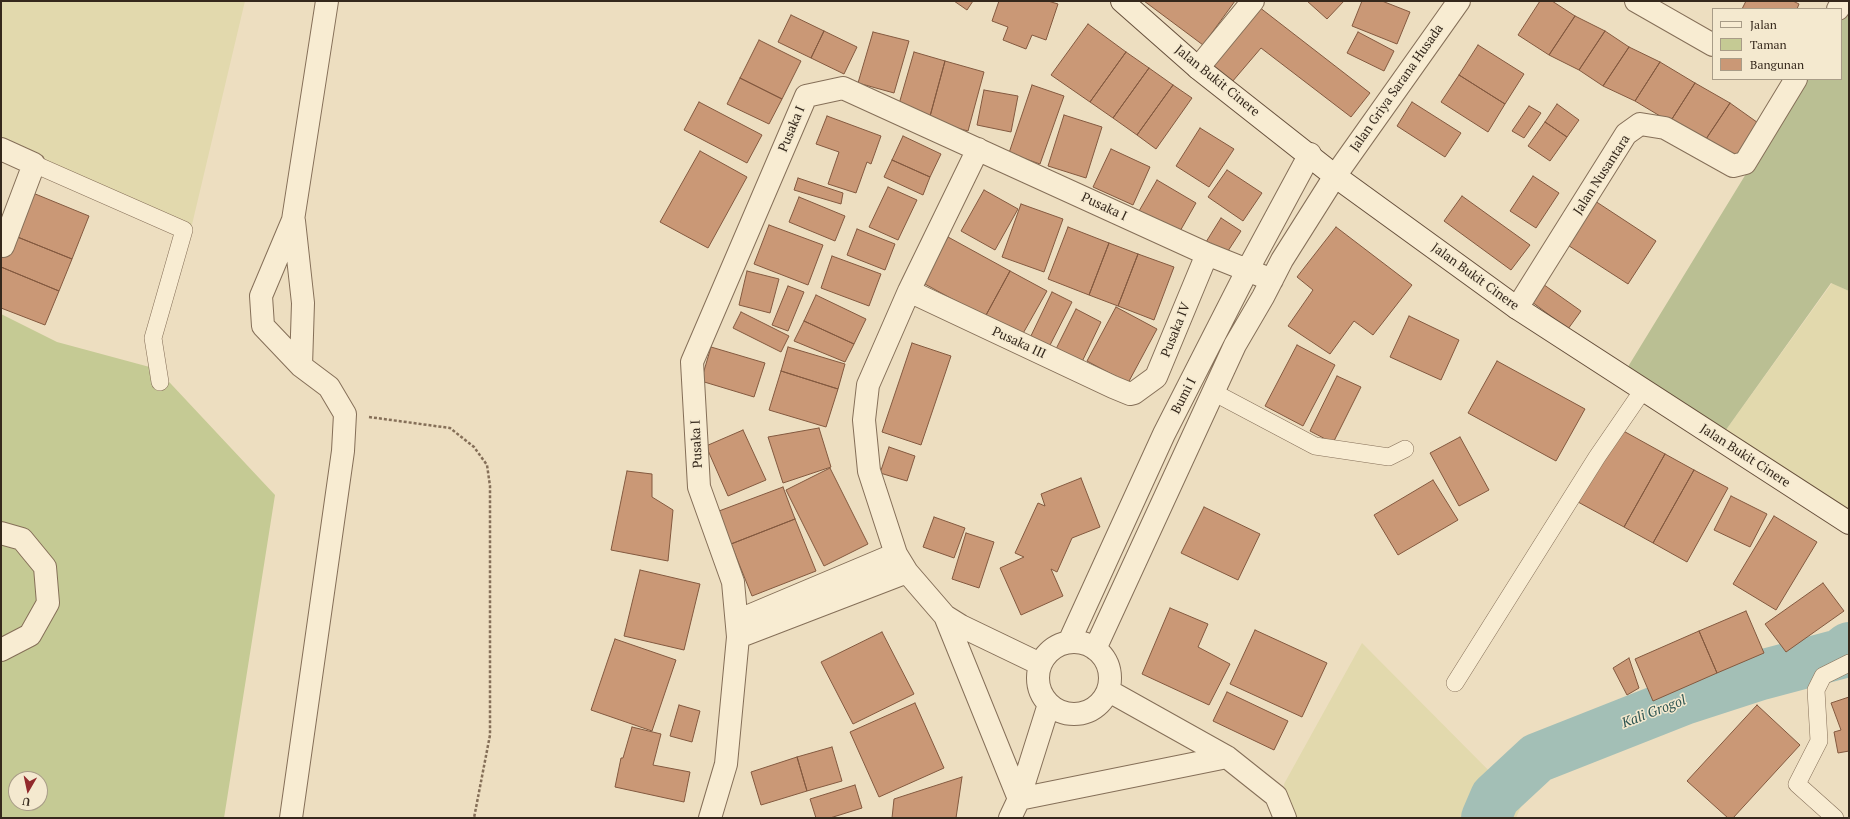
<!DOCTYPE html>
<html>
<head>
<meta charset="utf-8">
<style>
  body { margin:0 }
  #map { position:relative; width:1850px; height:819px; overflow:hidden; background:#eddec0; font-family:"PT Serif",serif }
  canvas { display:block }
  .frame { position:absolute; inset:0; border:2px solid #35281c; pointer-events:none }
  .legend { position:absolute; left:1712px; top:8px; width:130px; height:72px; box-sizing:border-box; background:#f4e9cf; border:1px solid #a89c87; margin:0; padding:5px 7px; list-style:none; font-size:12px; color:#35281c }
  .legend li { display:flex; align-items:center; gap:8px; height:20px }
  .legend b { width:20px; border:1px solid #a89c87 }
  .north { position:absolute; left:8px; top:771px; width:40px; height:40px; box-sizing:border-box; background:#f4e9cf; border:1px solid #a89c87; border-radius:50%; rotate:189deg; font-size:11px; font-weight:700; line-height:16px; text-align:center; color:#35281c }
  .north::after { content:''; display:block; margin:auto; width:14px; height:18px; background:#922a2c; clip-path:polygon(50% 0,100% 100%,50% 72%,0 100%) }
</style>
</head>
<body>
<div id="map">
<canvas width="1850" height="819"></canvas>
<div class="frame"></div>
<ul class="legend">
<li><b style="height:5px;background:#f8ecd2"></b>Jalan</li>
<li><b style="height:11px;background:#c5ca94"></b>Taman</li>
<li><b style="height:11px;background:#ca9876"></b>Bangunan</li>
</ul>
<div class="north">U</div>
</div>
<script>
const g = document.querySelector('canvas').getContext('2d');
g.lineJoin = 'round';
function fill(path, color) { g.fillStyle = color; g.fill(path, 'evenodd'); }
const shape = rows => new Path2D(rows.map(r => 'M' + r).join(''));
function stroke(path, color, width, dash) { g.strokeStyle = color; g.lineWidth = width; g.lineCap = dash ? 'butt' : 'round'; g.setLineDash(dash || []); g.stroke(path); }
function label(font, color, halo, rows, align = 'center') {
  g.font = font + ' "PT Serif",serif'; g.lineWidth = 3; g.setLineDash([]); g.textBaseline = 'middle'; g.strokeStyle = halo; g.fillStyle = color; for (const [text, x, y, turn = 0] of rows) {
    g.save(); g.translate(x, y); g.rotate((+turn || 0) * Math.PI / 180); g.textAlign = isNaN(turn) ? turn : align; if (halo) g.strokeText(text, 0, 0); g.fillText(text, 0, 0); g.restore();
  }
}
fill(shape([
  [1,1,245,1,190,233,1,147],
  [1832,283,1849,291,1849,528,1723,434],
  [1362,643,1522,804,1516,818,1288,818,1284,784]
]), '#e2d9ad');
fill(shape([
  [1,314,57,342,157,369,275,495,224,818,1,818],
  [16,779,40,779,40,803,16,803]
]), '#c5ca94');
fill(shape([
  [1849,7,1849,291,1831,283,1723,434,1626,370,1804,79,1841,79,1841,20]
]), '#babf93');
stroke(shape([
  [1486,818,1495,797,1537,758,1684,700,1761,675,1840,654,1849,647]
]), '#a3bfb6', 50);
const building = shape([
  [954,1,973,1,967,10,954,1],
  [999,1,1048,1,1058,4,1046,40,1032,35,1026,49,1003,40,1008,27,992,21,999,1],
  [1144,1,1235,1,1203,45,1144,1],
  [1307,1,1344,1,1327,19,1307,1],
  [1362,1,1382,1,1410,12,1397,44,1352,26,1362,1],
  [1540,1,1552,1,1575,16,1549,55,1518,35,1540,1],
  [1746,1,1793,1,1799,4,1797,9,1742,9,1746,1],
  [1259,7,1370,93,1351,117,1261,48,1232,82,1210,63,1259,7],
  [791,15,824,31,811,58,778,42,791,15],
  [1575,16,1605,31,1579,70,1549,55,1575,16],
  [1088,24,1126,52,1090,102,1051,75,1088,24],
  [824,31,857,47,844,74,811,58,824,31],
  [1605,31,1629,47,1603,86,1579,70,1605,31],
  [873,32,909,41,894,93,858,83,873,32],
  [1358,32,1394,51,1384,71,1347,53,1358,32],
  [759,40,801,61,782,99,740,78,759,40],
  [1478,45,1524,74,1505,104,1459,75,1478,45],
  [1629,47,1660,62,1635,101,1603,86,1629,47],
  [914,52,945,61,929,120,897,111,914,52],
  [1126,52,1149,68,1113,118,1090,102,1126,52],
  [945,61,984,72,968,131,929,120,945,61],
  [1660,62,1695,83,1670,122,1635,101,1660,62],
  [1149,68,1173,85,1137,135,1113,118,1149,68],
  [1459,75,1505,104,1488,132,1441,102,1459,75],
  [740,78,782,99,769,124,727,104,740,78],
  [1695,83,1730,103,1704,142,1670,122,1695,83],
  [1032,85,1064,96,1040,164,1009,153,1032,85],
  [1173,85,1192,98,1156,149,1137,135,1173,85],
  [984,90,1018,96,1011,132,977,125,984,90],
  [699,102,762,135,747,163,684,130,699,102],
  [1412,102,1461,133,1445,157,1397,126,1412,102],
  [1730,103,1761,125,1735,163,1704,142,1730,103],
  [1557,104,1579,120,1567,137,1545,122,1557,104],
  [1529,106,1541,113,1524,138,1512,131,1529,106],
  [1064,115,1102,127,1086,178,1048,166,1064,115],
  [827,116,881,136,871,164,867,162,856,193,828,184,839,152,816,144,827,116],
  [1545,122,1567,137,1550,161,1528,146,1545,122],
  [1200,128,1234,149,1209,187,1176,166,1200,128],
  [903,136,941,154,930,177,892,160,903,136],
  [1111,149,1150,167,1133,205,1093,187,1111,149],
  [700,151,747,177,708,248,660,222,700,151],
  [892,160,930,177,923,195,884,177,892,160],
  [1227,170,1262,193,1243,221,1208,197,1227,170],
  [1533,176,1559,193,1536,228,1510,211,1533,176],
  [798,178,843,193,841,204,794,190,798,178],
  [1157,180,1196,203,1179,233,1139,211,1157,180],
  [888,187,917,200,898,240,869,227,888,187],
  [984,190,1018,209,995,250,961,231,984,190],
  [28,191,89,216,72,259,10,234,28,191],
  [1462,196,1530,245,1511,270,1444,221,1462,196],
  [799,197,845,216,835,241,789,222,799,197],
  [1592,199,1656,241,1628,284,1563,242,1592,199],
  [1021,204,1063,219,1044,272,1002,257,1021,204],
  [1221,218,1241,231,1226,254,1206,242,1221,218],
  [769,225,823,245,808,285,754,264,769,225],
  [1068,227,1109,243,1089,295,1048,279,1068,227],
  [1336,227,1412,285,1373,335,1354,321,1330,354,1288,326,1313,290,1297,277,1336,227],
  [857,229,895,244,885,270,847,255,857,229],
  [10,234,72,259,59,291,1,267,1,258,10,234],
  [948,237,1010,271,985,317,923,283,948,237],
  [1109,243,1138,254,1118,306,1089,295,1109,243],
  [1138,254,1174,267,1154,320,1118,306,1138,254],
  [832,256,881,274,869,306,821,288,832,256],
  [1,267,59,291,45,325,1,308,1,267],
  [747,271,779,279,770,313,739,305,747,271],
  [1010,271,1047,291,1021,337,985,317,1010,271],
  [1540,282,1581,311,1568,329,1528,299,1540,282],
  [788,286,804,292,788,331,772,325,788,286],
  [1052,292,1072,302,1048,349,1029,340,1052,292],
  [816,295,866,319,854,344,804,321,816,295],
  [1116,307,1157,329,1128,383,1087,361,1116,307],
  [1076,309,1101,322,1080,366,1054,353,1076,309],
  [741,312,789,336,781,352,733,328,741,312],
  [1409,316,1459,340,1441,380,1390,357,1409,316],
  [804,321,854,344,845,362,794,341,804,321],
  [912,343,951,356,921,445,882,432,912,343],
  [1297,345,1335,365,1303,426,1265,406,1297,345],
  [711,347,765,363,754,397,701,381,711,347],
  [788,347,845,364,838,389,781,371,788,347],
  [1497,361,1585,409,1556,461,1468,413,1497,361],
  [781,371,838,389,826,427,769,410,781,371],
  [1337,376,1361,387,1333,443,1310,431,1337,376],
  [819,428,831,467,783,483,768,437,819,428],
  [1618,428,1665,454,1624,527,1578,502,1618,428],
  [743,430,766,480,728,496,706,446,743,430],
  [1460,437,1489,490,1459,506,1430,453,1460,437],
  [889,447,915,456,907,481,880,473,889,447],
  [1665,454,1694,470,1653,543,1624,527,1665,454],
  [830,468,868,544,824,566,786,490,830,468],
  [1694,470,1728,488,1687,562,1653,543,1694,470],
  [627,471,652,474,652,497,673,510,668,561,611,550,627,471],
  [1081,478,1100,527,1072,538,1057,572,1051,569,1063,596,1021,615,1000,568,1024,557,1015,553,1038,503,1045,506,1041,494,1081,478],
  [1433,480,1458,520,1398,555,1374,515,1433,480],
  [783,487,795,519,731,544,719,511,783,487],
  [1731,496,1767,514,1750,547,1714,530,1731,496],
  [1204,507,1260,534,1238,580,1181,553,1204,507],
  [1774,516,1817,542,1776,610,1733,584,1774,516],
  [934,517,965,528,954,558,923,547,934,517],
  [795,519,816,571,752,596,731,544,795,519],
  [966,533,994,542,979,588,952,579,966,533],
  [640,570,700,584,684,650,624,636,640,570],
  [1823,583,1844,611,1786,652,1765,624,1823,583],
  [1170,608,1208,624,1198,647,1230,664,1209,705,1142,674,1170,608],
  [1746,611,1764,653,1717,673,1699,631,1746,611],
  [1255,630,1327,663,1302,717,1230,684,1255,630],
  [1699,631,1717,673,1653,701,1635,659,1699,631],
  [882,632,914,694,853,724,821,662,882,632],
  [615,639,676,660,652,731,591,710,615,639],
  [1629,658,1639,688,1627,695,1613,668,1629,658],
  [1227,692,1288,721,1274,750,1213,721,1227,692],
  [1849,697,1849,751,1838,753,1834,732,1841,730,1831,703,1849,697],
  [915,703,944,768,879,797,850,732,915,703],
  [679,705,700,711,692,742,670,736,679,705],
  [1757,705,1800,745,1733,818,1728,818,1687,781,1757,705],
  [632,727,661,734,653,765,690,772,684,802,615,787,621,758,623,758,632,727],
  [832,747,842,781,807,791,797,757,832,747],
  [797,757,807,791,761,805,751,772,797,757],
  [962,777,956,818,892,818,894,799,962,777],
  [855,785,862,808,830,818,816,818,810,799,855,785]
]);
fill(building, '#ca9876');
stroke(building, '#83593f', 1);
const service = shape([
  [34,164,184,230,153,338,160,382],
  [1213,392,1315,446,1389,457,1405,449],
  [1455,683,1597,457,1643,390],
  [1835,818,1797,784,1819,741,1816,690,1823,676,1849,663]
]);
const minor = shape([
  [1636,1,1713,45],
  [1838,9,1843,1],
  [1198,68,1253,1],
  [1,149,34,164,3,246],
  [978,149,909,291,868,385,864,420,869,471,896,554,907,572,945,616,961,626,1040,664],
  [294,221,303,303,301,366],
  [909,291,1113,387,1130,394,1134,393,1156,377,1207,254],
  [1517,308,1626,134,1640,124,1665,128,1733,166,1745,163,1796,79],
  [1,533,22,539,45,567,48,603,30,635,1,650],
  [945,616,1019,799],
  [737,621,896,554],
  [738,637,907,572],
  '1038 678a36 36 0 1 1 72 0a36 36 0 1 1-72 0Z',
  [1069,642,1164,434,1248,269,1310,154],
  [1095,649,1235,345,1263,297,1282,260,1335,176,1459,1],
  [1109,691,1227,757,1276,796,1285,818],
  [1019,799,1049,704],
  [291,818,343,451,345,414,329,387,301,366,263,326,261,296,293,220,327,1],
  [710,818,726,764,738,637,733,582,699,487,692,362,806,96,843,88,1207,254,1272,280],
  [1010,818,1019,799,1227,757]
]);
const secondary = shape([
  [1122,1,1198,68,1335,176,1517,308,1849,523]
]);
stroke(service, '#856f58', 18);
stroke(minor, '#856f58', 24);
stroke(secondary, '#67503c', 24);
stroke(shape([
  [369,417,450,428,474,447,487,465,490,486,490,735,474,818]
]), '#856f58', 2.5, [3, 2]);
stroke(service, '#f8ecd2', 17);
stroke(minor, '#f8ecd2', 22);
stroke(secondary, '#f8ecd2', 22);
label('13px', '#35281c', '#f4e9cf', [
  ["Jalan Bukit Cinere",1217,81,39],
  ["Jalan Griya Sarana Husada",1397,88,-55],
  ["Pusaka I",792,129,-67],
  ["Jalan Nusantara",1602,175,-57],
  ["Pusaka I",1104,207,25],
  ["Jalan Bukit Cinere",1475,277,36],
  ["Pusaka IV",1176,330,-68],
  ["Pusaka III",1019,343,25],
  ["Bumi I",1184,396,-63],
  ["Pusaka I",697,444,-93],
  ["Jalan Bukit Cinere",1745,456,33]
]);
label('italic 14px', '#2c5451', '#f4e9cf', [
  ["Kali Grogol",1654,712,-21]
]);
</script>
</body>
</html>
